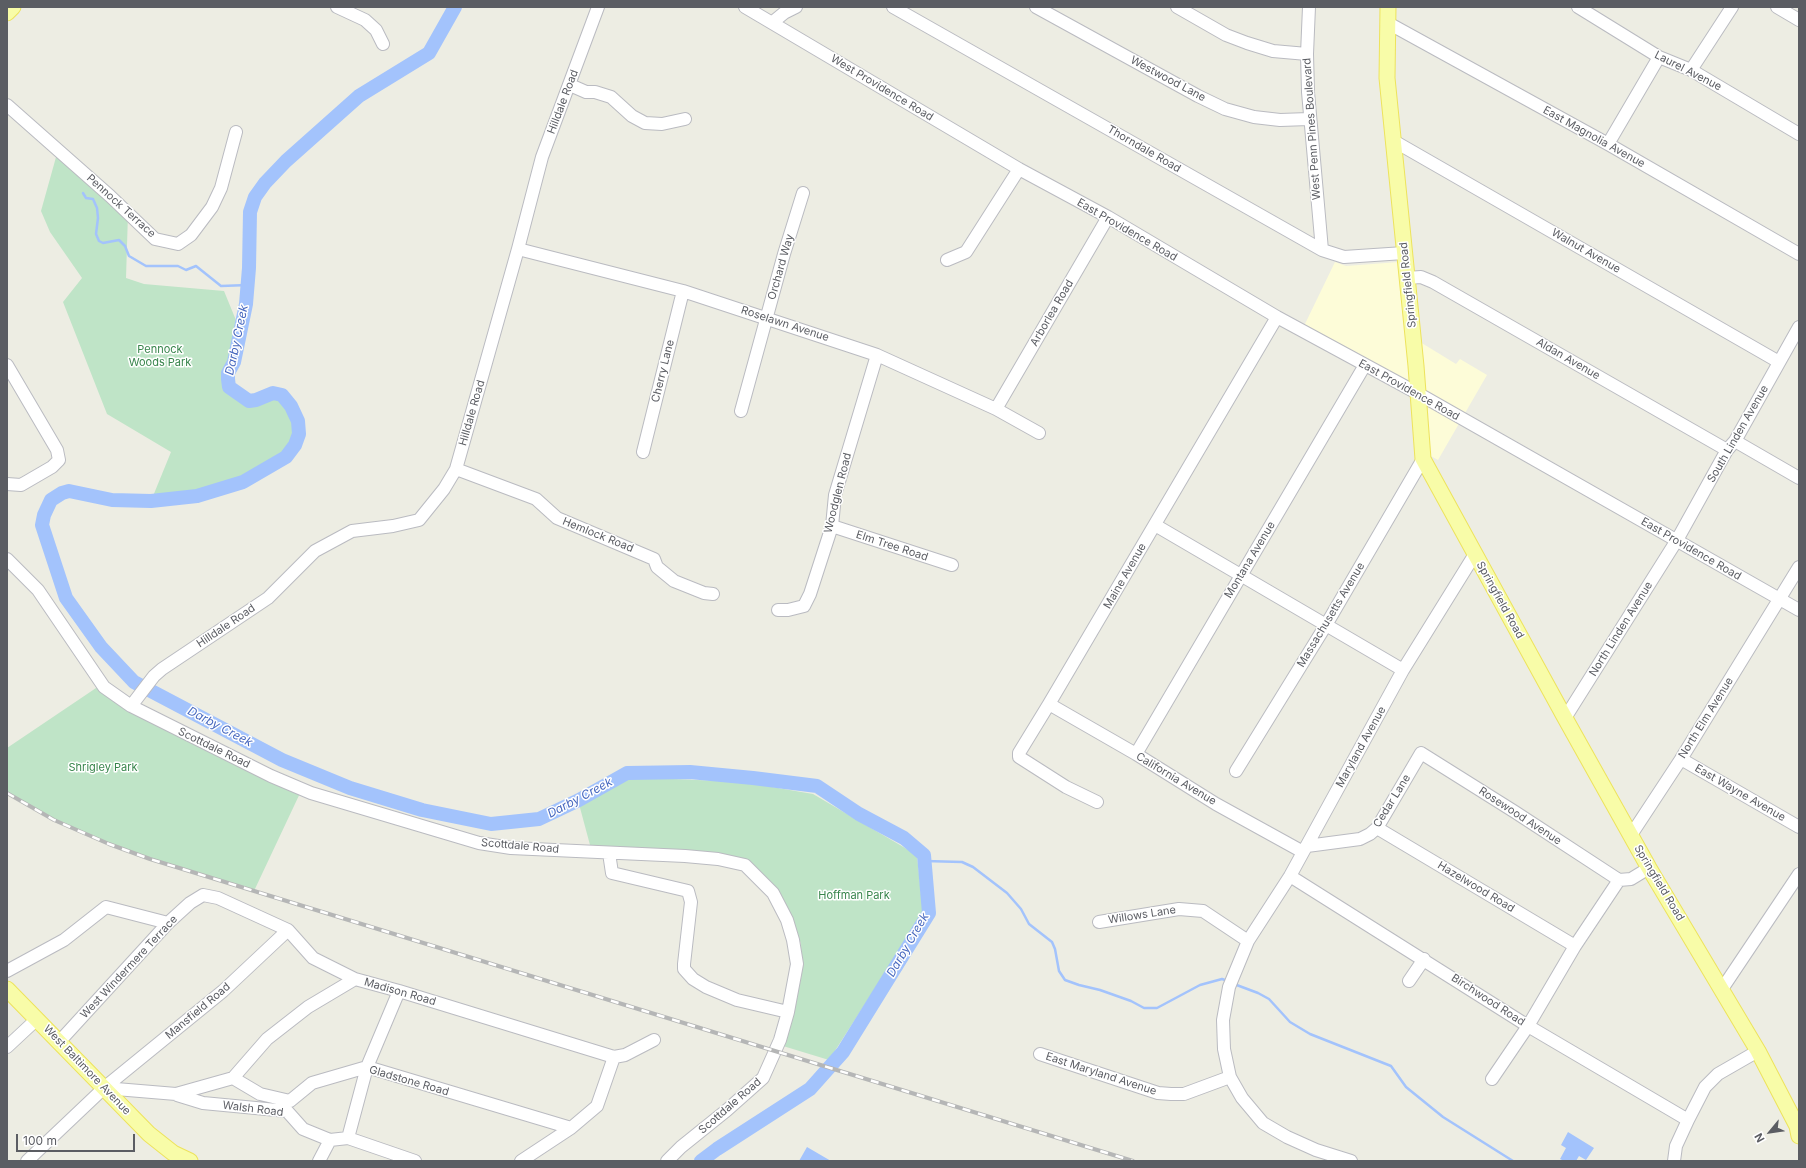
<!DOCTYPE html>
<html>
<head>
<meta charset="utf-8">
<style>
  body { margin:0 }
  #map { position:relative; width:1806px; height:1168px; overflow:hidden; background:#edede3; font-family:Inter,sans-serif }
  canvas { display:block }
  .frame { position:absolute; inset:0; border:8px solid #5b5d63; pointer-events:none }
  .north { position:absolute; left:1750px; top:1112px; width:40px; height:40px; -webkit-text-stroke:3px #fff; paint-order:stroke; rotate:241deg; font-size:11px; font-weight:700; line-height:16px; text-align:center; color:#5b5d63 }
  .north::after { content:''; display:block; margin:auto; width:14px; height:18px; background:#5b5d63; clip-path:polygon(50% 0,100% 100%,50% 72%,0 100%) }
  .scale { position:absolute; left:16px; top:1134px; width:119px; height:18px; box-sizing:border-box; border:2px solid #5b5d63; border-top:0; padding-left:5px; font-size:12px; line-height:14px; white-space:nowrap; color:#5b5d63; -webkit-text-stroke:3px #fff; paint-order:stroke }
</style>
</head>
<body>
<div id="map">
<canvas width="1806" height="1168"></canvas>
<div class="frame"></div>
<div class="north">N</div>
<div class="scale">100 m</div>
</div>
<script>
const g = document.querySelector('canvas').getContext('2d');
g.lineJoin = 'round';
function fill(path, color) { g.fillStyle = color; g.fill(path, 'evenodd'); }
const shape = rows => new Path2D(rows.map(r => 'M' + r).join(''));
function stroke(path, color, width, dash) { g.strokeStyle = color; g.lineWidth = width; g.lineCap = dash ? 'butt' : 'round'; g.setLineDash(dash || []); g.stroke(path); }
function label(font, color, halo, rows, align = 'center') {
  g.font = font + ' Inter,sans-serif'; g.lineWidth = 3; g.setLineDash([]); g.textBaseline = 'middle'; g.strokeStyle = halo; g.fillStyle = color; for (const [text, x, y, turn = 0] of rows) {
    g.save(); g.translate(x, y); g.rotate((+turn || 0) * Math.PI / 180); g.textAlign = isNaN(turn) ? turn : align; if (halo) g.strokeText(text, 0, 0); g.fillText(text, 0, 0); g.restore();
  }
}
fill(shape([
  [1335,262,1346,266,1399,262,1407,334,1456,364,1460,359,1487,375,1438,460,1429,455,1428,408,1408,382,1304,326]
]), '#fdfcd8');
fill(shape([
  [58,150,128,213,126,278,144,284,224,291,240,330,234,362,228,373,229,387,249,401,256,400,273,393,282,395,291,406,298,421,299,434,295,445,286,457,243,482,226,488,197,496,151,501,171,452,107,414,63,302,82,278,50,232,41,211],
  [102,684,302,789,254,891,150,859,109,844,54,820,7,793,7,748],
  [628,777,743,782,813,794,917,855,923,914,829,1060,783,1046,795,1009,802,973,801,944,794,923,738,858,590,845,579,804]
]), '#bfe4c7');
fill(shape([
  [1568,1132,1594,1148,1586,1160,1579,1156,1576,1161,1564,1161,1560,1159,1566,1148,1561,1145],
  [807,1147,831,1161,799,1161]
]), '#a3c3fc');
stroke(shape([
  [83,193,86,198,93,199,97,208,98,218,96,234,99,241,103,243,119,240,125,246,129,256,146,266,178,266,186,270,196,266,221,286,248,285],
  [925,861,962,862,973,867,1007,893,1021,909,1029,924,1052,942,1055,949,1059,971,1065,980,1079,985,1100,990,1131,1001,1144,1008,1157,1008,1200,985,1222,979,1228,981],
  [1234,984,1258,993,1269,999,1290,1022,1310,1034,1391,1066,1406,1087,1443,1117,1513,1161]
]), '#a3c3fc', 2.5);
stroke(shape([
  [455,7,429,53,359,96,286,161,265,183,255,197,250,212,249,268,246,304,234,362,228,373,228,379,229,387,249,401,256,400,273,393,282,395,291,406,298,421,299,434,295,445,286,457,243,482,197,496,151,501,112,500,69,491,62,493,51,500,44,515,42,525,66,598,101,647,134,682,282,760,350,788,422,810,491,824,539,819,579,800,627,773,690,772,753,778,817,786,859,814,904,838,924,855,929,913,843,1052,810,1089,717,1149,701,1161]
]), '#a3c3fc', 14);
const minor = shape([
  [337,7,365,20,376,30,383,44],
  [745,7,1019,169,1108,217,1277,317,1419,394,1799,610],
  [893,7,1322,250,1344,257,1404,253],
  [1036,7,1198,96,1225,109,1254,117,1280,120,1309,119],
  [1177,7,1226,35,1247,43,1273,51,1307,54],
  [1309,7,1307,54,1308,92,1322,250],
  [1578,7,1659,57,1691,70,1799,134],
  [1777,7,1799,20],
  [773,22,784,13,796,7],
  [1388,23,1608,144,1799,254],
  [1691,70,1732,7],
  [570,85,586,92,595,92,611,97,632,116,645,123,662,124,685,119],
  [7,105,110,196,155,239,178,244,191,235,212,207,221,188,236,132],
  [1392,140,1779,362],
  [1608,144,1659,57],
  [518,249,683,291,877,355,996,409,1039,433],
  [947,260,966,252,1019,169],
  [1407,278,1421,277,1433,282,1727,450],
  [7,365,57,450,59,460,52,467,21,485,7,484],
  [996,409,1108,217],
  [741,411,784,254,803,193],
  [1735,441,1799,478],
  [643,452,683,291],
  [456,469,536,499,557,518,654,559,657,567,674,581,704,593,713,594],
  [1155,525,1403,670],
  [832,526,952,565],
  [7,559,38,590,104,687,131,706,271,776,311,793,479,843,511,848,685,856,718,859,745,865,773,893,787,920,793,940,797,964,788,1012,780,1040,763,1078,727,1110,681,1147,667,1161],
  [778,610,788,610,804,606,810,594,832,526,835,495,877,355],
  [1049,704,1136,754,1216,804,1303,852],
  [131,706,154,676,162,669,268,598,315,551,352,531,393,526,419,520,444,489,456,469,518,249,542,157,598,7],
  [1565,718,1677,540,1727,450,1735,441,1799,327],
  [1136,754,1365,365],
  [1681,759,1799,827],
  [1236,771,1326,625,1423,459],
  [1097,802,1066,787,1019,757,1019,753,1049,704,1277,317],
  [1377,828,1575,946],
  [1631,835,1681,759,1799,567],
  [1307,846,1360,839,1370,834,1377,828,1421,753,1515,812,1619,880],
  [609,853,612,873,688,891,691,902,684,964,684,969,693,979,706,987,737,1000,788,1012],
  [1290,876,1528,1026,1688,1120],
  [1099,922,1179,909,1203,911,1248,941],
  [7,971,64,940,106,907,168,923],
  [1409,981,1424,959],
  [1722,989,1799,874],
  [59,1042,168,923,190,903,203,895,218,898,288,930,313,958,355,979,399,991,614,1057],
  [7,1047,37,1019],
  [1040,1054,1158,1093,1171,1094,1184,1094,1230,1077],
  [233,1078,260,1094,290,1101],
  [1492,1079,1528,1026,1575,946,1619,880,1631,879,1649,868],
  [104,1088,176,1094,233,1078,267,1039,308,1007,355,979],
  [177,1095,203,1103,287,1111,303,1129,330,1140,348,1138,415,1161],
  [290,1101,312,1083,367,1067,571,1128],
  [348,1138,367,1067,399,991],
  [27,1161,104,1088,223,991,288,930],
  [319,1161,330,1140],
  [521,1161,571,1128,597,1106,614,1057,625,1055,654,1040],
  [1351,1161,1316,1150,1287,1137,1263,1123,1242,1098,1230,1077,1224,1049,1223,1020,1229,987,1248,941,1290,876,1403,670,1475,554],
  [1674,1161,1676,1146,1688,1120,1705,1087,1718,1074,1758,1051]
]);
const major = shape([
  [1388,7,1387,78,1416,366,1423,459,1565,718,1649,868,1758,1051,1797,1126,1799,1136],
  [7,13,13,7],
  [7,989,149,1134,173,1153,190,1161]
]);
stroke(minor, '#babbc1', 14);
stroke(major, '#ede35c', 17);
stroke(minor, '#fff', 12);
stroke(major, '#f8fca8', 15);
const rail = shape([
  [7,793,54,820,109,844,150,859,1133,1161]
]);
stroke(rail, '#b5b6b6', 4);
stroke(rail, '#fff', 2.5, [8]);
label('11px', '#5b5d63', '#fff', [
  ["Laurel Avenue",1688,71,27],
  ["Westwood Lane",1168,79,28],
  ["West Providence Road",882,88,31],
  ["Hilldale Road",563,102,-69],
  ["West Penn Pines Boulevard",1312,129,-94],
  ["East Magnolia Avenue",1594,137,29],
  ["Thorndale Road",1144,149,30],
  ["Pennock Terrace",121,206,42],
  ["East Providence Road",1127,230,30],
  ["Walnut Avenue",1586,251,30],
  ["Orchard Way",781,267,-74],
  ["Springfield Road",1408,285,-96],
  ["Arborlea Road",1052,313,-60],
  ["Roselawn Avenue",785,324,18],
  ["Aldan Avenue",1568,359,30],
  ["Cherry Lane",663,371,-76],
  ["East Providence Road",1409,390,29],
  ["Hilldale Road",472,413,-74],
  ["South Linden Avenue",1738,434,-60],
  ["Woodglen Road",838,493,-76],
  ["Hemlock Road",598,535,22],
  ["Elm Tree Road",892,546,18],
  ["East Providence Road",1691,549,30],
  ["Montana Avenue",1250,560,-59],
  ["Maine Avenue",1125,576,-60],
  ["Springfield Road",1500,600,61],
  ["Massachusetts Avenue",1331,615,-59],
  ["Hilldale Road",226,626,-34],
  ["North Linden Avenue",1621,629,-58],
  ["North Elm Avenue",1706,718,-58],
  ["Maryland Avenue",1361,747,-61],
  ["Scottdale Road",214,748,26],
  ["California Avenue",1176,779,31],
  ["East Wayne Avenue",1740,793,30],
  ["Cedar Lane",1392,801,-58],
  ["Rosewood Avenue",1520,816,33],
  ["Scottdale Road",520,846,5],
  ["Springfield Road",1659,883,59],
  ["Hazelwood Road",1476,887,31],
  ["Willows Lane",1142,915,-9],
  ["West Windermere Terrace",129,967,-47],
  ["Madison Road",400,992,16],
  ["Birchwood Road",1488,1000,33],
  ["Mansfield Road",198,1011,-40],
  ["West Baltimore Avenue",87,1070,46],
  ["East Maryland Avenue",1101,1074,18],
  ["Gladstone Road",409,1081,16],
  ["Scottdale Road",730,1106,-41],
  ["Walsh Road",253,1109,7]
]);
label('11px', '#38854c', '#fff', [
  ["Pennock",160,350],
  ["Woods Park",160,363],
  ["Shrigley Park",103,768],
  ["Hoffman Park",854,896]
]);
label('italic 12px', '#4768bf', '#fff', [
  ["Darby Creek",237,340,-78],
  ["Darby Creek",220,727,28],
  ["Darby Creek",580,798,-28],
  ["Darby Creek",908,945,-60]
]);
</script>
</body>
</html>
